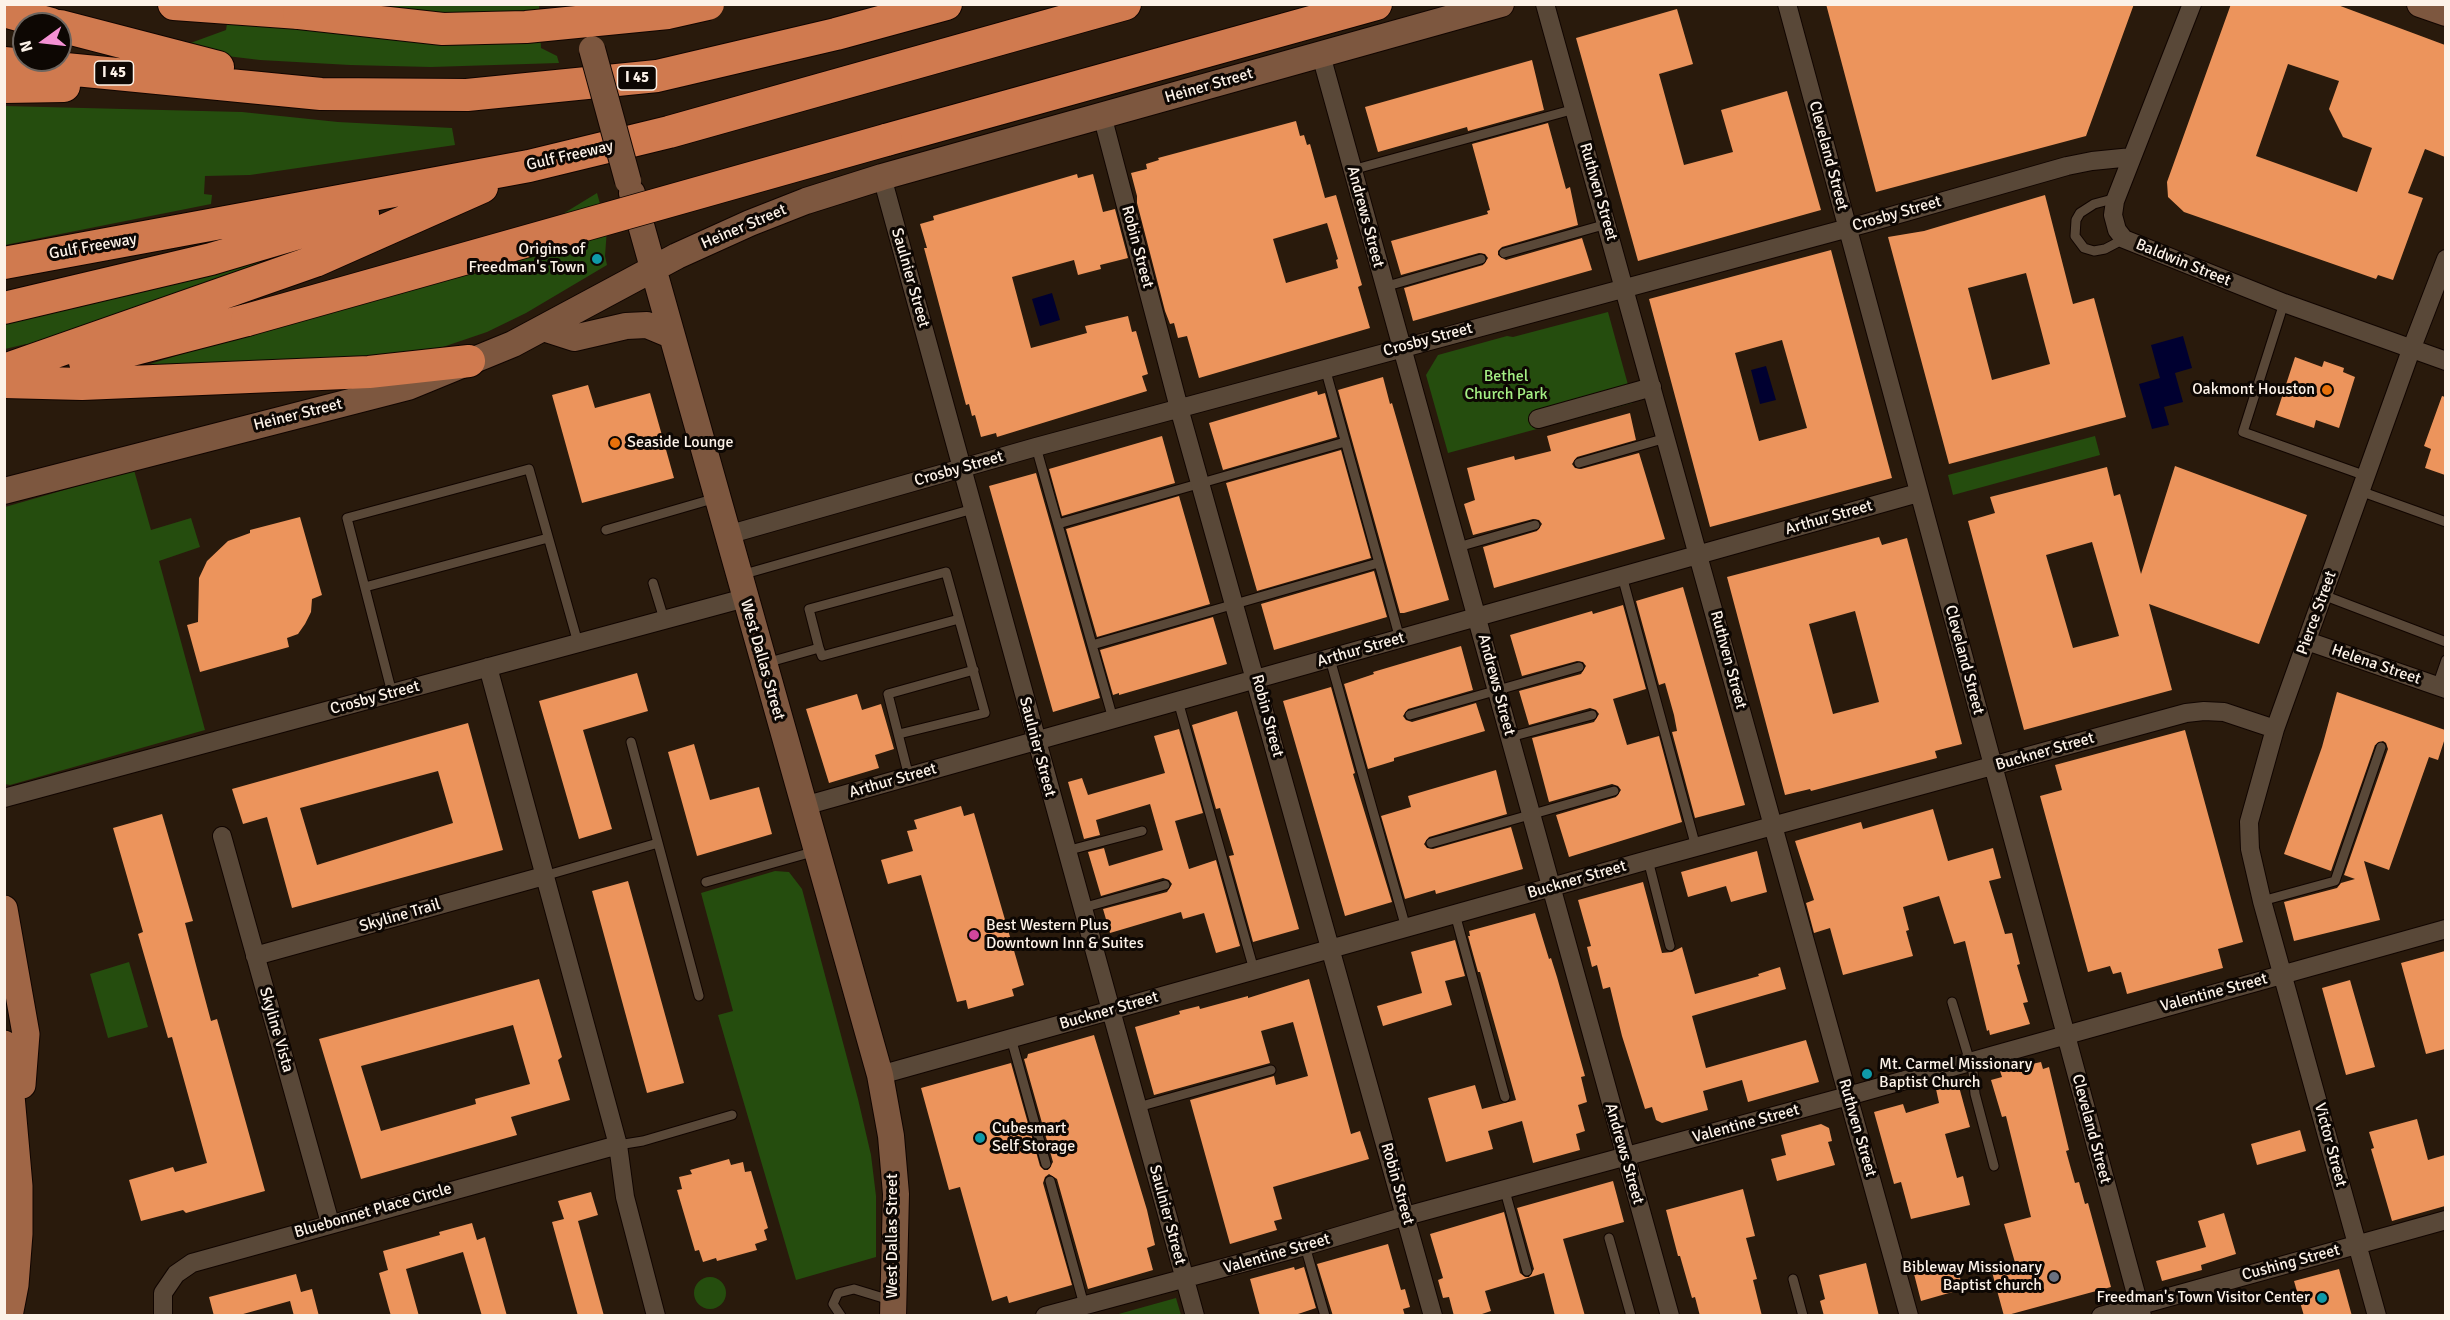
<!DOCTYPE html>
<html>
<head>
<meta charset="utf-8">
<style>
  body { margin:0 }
  #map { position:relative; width:2450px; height:1320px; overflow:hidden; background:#291a0c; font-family:Signika,sans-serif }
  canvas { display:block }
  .frame { position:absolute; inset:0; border:6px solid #fcf2e8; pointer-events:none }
  .north { position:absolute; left:12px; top:12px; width:60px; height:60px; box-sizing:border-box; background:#0d0703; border:2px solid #6d655f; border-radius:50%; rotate:255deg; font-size:16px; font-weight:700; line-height:24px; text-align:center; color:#fcf2e8 }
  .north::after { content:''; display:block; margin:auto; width:21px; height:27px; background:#f491d4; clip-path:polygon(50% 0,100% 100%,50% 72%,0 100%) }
</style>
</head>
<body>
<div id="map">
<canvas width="2450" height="1320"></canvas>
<div class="frame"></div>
<div class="north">N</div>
</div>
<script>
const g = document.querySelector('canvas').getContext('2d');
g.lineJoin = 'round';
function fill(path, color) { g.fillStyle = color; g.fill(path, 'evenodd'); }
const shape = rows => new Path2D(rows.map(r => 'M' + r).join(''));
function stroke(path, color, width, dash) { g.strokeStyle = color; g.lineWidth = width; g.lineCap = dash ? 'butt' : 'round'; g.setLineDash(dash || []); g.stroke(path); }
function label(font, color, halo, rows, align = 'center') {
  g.font = font + ' Signika,sans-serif'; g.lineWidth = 6; g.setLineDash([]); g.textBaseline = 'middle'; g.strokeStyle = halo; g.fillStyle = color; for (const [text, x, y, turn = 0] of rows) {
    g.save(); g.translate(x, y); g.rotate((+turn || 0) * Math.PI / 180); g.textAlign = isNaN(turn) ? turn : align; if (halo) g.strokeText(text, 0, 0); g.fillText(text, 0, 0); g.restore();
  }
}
fill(shape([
  [539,4,541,48,557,56,559,63,431,67,350,65,260,60,210,54,185,45,226,30,230,5],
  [5,106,242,112,338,122,452,128,455,145,250,175,205,176,204,194,212,195,211,204,5,245],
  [597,193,607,229,605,256,607,265,526,313,487,332,440,348,389,359,131,370,494,256],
  [274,252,276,262,27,347,26,344,5,349,5,324],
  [1608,312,1633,403,1448,453,1426,375,1438,355,1507,336,1513,337],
  [2095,436,2100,455,1953,495,1948,475],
  [134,470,151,530,191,518,200,547,159,561,205,730,10,785,5,784,5,507],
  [775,871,789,872,802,889,858,1099,871,1155,876,1196,876,1257,796,1280,718,1015,733,1011,701,893],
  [129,962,148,1027,108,1038,90,974],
  '694 1293a16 16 0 1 1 32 0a16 16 0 1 1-32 0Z',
  [1176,1298,1181,1315,1115,1315]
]), '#254d0e');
fill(shape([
  [1052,293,1060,320,1040,326,1032,299],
  [2183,336,2192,368,2175,373,2183,402,2164,407,2169,425,2152,429,2139,384,2160,378,2151,345],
  [1766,366,1776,400,1760,404,1751,370]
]), '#000030');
fill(shape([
  [1826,4,2134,4,2086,136,1876,192],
  [2231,4,2335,4,2445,45,2445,157,2425,149,2408,193,2423,198,2393,280,2378,275,2376,279,2184,212,2168,197,2167,182],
  [2288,64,2339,81,2329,109,2343,137,2372,148,2357,192,2256,156],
  [1677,9,1693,64,1659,74,1684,165,1733,152,1721,110,1787,91,1821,210,1638,261,1576,38],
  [1532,60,1544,110,1468,131,1467,127,1378,152,1365,107],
  [1296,121,1300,136,1304,135,1307,145,1310,144,1325,198,1336,195,1362,285,1358,287,1370,328,1199,378,1187,336,1178,338,1174,323,1170,324,1165,311,1137,203,1137,196,1131,173,1147,169,1146,164,1159,160,1158,158],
  [1327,223,1338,259,1336,260,1338,268,1286,283,1273,239],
  [1548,123,1566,189,1570,187,1578,225,1502,247,1498,251,1498,255,1506,260,1582,238,1592,270,1413,321,1404,288,1483,265,1488,258,1485,254,1479,253,1401,275,1391,241,1488,214,1487,211,1490,210,1472,144],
  [1077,174,1078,178,1093,174,1103,212,1115,209,1128,258,1100,265,1101,269,1078,275,1074,260,1012,277,1031,348,1087,333,1085,326,1128,316,1132,332,1136,331,1148,374,1142,376,1147,391,997,437,996,433,981,437,975,415,972,416,969,404,966,405,924,248,927,248,920,224,934,220,933,216],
  [2045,195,2073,304,2094,298,2126,417,1949,464,1888,237,1924,231],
  [2026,273,2050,364,1992,380,1968,288],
  [1831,250,1892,478,1710,527,1649,299],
  [1782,340,1807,428,1759,441,1735,353],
  [2295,357,2322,367,2324,361,2344,368,2343,372,2355,377,2339,428,2316,420,2314,428,2276,415],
  [1383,377,1390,404,1392,403,1449,600,1404,613,1400,613,1338,390],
  [588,385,595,408,650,393,674,478,582,503,552,395],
  [1317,391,1318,395,1325,393,1337,437,1223,470,1209,423],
  [2442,396,2445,397,2445,475,2425,468,2431,449,2424,446],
  [1630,413,1636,440,1577,457,1572,464,1575,468,1581,469,1639,453,1665,539,1494,588,1483,547,1537,531,1542,524,1539,520,1533,519,1473,535,1464,504,1475,500,1467,468,1514,456,1515,460,1551,451,1547,436],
  [1162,436,1175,483,1062,516,1049,469],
  [1341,450,1371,558,1257,591,1226,483],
  [2175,466,2307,515,2259,644,2149,604,2172,690,2024,730,1968,521,1995,513,1990,497,2107,467,2114,496,2120,494,2141,574],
  [2092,542,2119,636,2073,648,2046,555],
  [1036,473,1100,698,1053,712,989,486],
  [1179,496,1210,604,1097,637,1066,529],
  [300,517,322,595,312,599,311,612,305,624,298,634,287,638,289,647,200,672,187,625,198,622,199,578,207,561,228,541,250,533,250,530],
  [1879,537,1882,545,1907,538,1962,744,1935,751,1937,758,1811,791,1810,789,1785,795,1727,577],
  [1855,611,1879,702,1833,714,1809,624],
  [1374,571,1387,617,1274,650,1261,604],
  [1683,587,1745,805,1695,818,1672,732,1677,731,1674,715,1665,683,1659,685,1636,601],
  [1623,605,1646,689,1613,699,1627,745,1659,736,1682,822,1569,857,1556,815,1616,797,1621,790,1618,786,1612,784,1549,802,1532,738,1594,722,1599,714,1596,710,1590,708,1529,725,1519,691,1581,674,1586,666,1583,662,1577,661,1522,676,1510,635,1592,611,1593,614],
  [1213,617,1227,664,1119,695,1119,693,1113,695,1100,650],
  [1461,646,1473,690,1408,709,1403,716,1406,720,1412,722,1476,703,1485,731,1394,758,1394,761,1368,769,1344,684,1374,674,1373,672],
  [637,673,648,711,583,730,612,829,579,839,539,701],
  [1331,687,1355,773,1353,774,1392,902,1345,916,1283,701],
  [2337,692,2445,730,2445,738,2438,760,2429,757,2389,870,2364,861,2380,920,2294,941,2284,902,2337,888,2341,883,2355,879,2344,875,2388,749,2386,743,2383,741,2375,745,2331,871,2284,854,2322,747],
  [857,694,862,710,881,704,894,749,875,755,879,768,829,783,806,709],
  [1237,711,1299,929,1253,942,1229,856,1234,855,1220,808,1216,809,1192,725],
  [468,723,503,850,292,908,267,817,243,824,232,789],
  [438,771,453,823,317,865,300,808],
  [1179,729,1203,813,1175,821,1189,869,1216,860,1240,946,1216,953,1204,913,1183,919,1181,912,1110,933,1103,909,1167,892,1172,884,1169,880,1163,878,1101,896,1088,852,1104,848,1109,866,1163,850,1150,804,1096,820,1100,835,1084,839,1068,782,1082,778,1088,795,1165,773,1154,736],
  [2185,730,2243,942,2218,949,2223,968,2127,994,2121,972,2113,974,2110,966,2088,972,2040,796,2062,790,2055,765],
  [694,744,710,800,759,787,772,834,697,856,668,752],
  [1496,770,1507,814,1429,837,1424,844,1427,848,1433,849,1511,827,1523,869,1436,894,1435,890,1405,899,1381,816,1411,807,1408,796],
  [961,806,964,816,974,813,1024,985,1012,989,1014,996,968,1009,966,1000,957,1002,921,875,888,884,881,860,913,851,907,831,917,829,914,820],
  [1933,809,1948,861,1993,848,2001,878,1989,881,2005,934,2012,933,2020,964,2017,965,2028,1002,2023,1003,2030,1024,1990,1035,1989,1030,1987,1031,1965,941,1954,944,1939,896,1903,907,1909,930,1906,931,1913,956,1843,975,1830,928,1814,933,1806,903,1814,900,1795,841,1861,822,1863,829],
  [162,814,193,921,185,923,196,965,211,1021,217,1019,265,1191,186,1213,183,1210,141,1221,129,1180,173,1167,175,1172,207,1163,172,1037,168,1038,138,934,143,932,113,828],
  [1757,851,1767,892,1731,902,1726,886,1688,897,1681,872],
  [628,881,684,1083,647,1093,592,891],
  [1643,882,1662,953,1672,952,1682,947,1695,994,1759,976,1758,974,1780,967,1786,989,1692,1016,1706,1068,1806,1040,1819,1082,1748,1102,1742,1080,1703,1091,1708,1110,1662,1123,1656,1120,1652,1107,1645,1109,1622,1036,1610,987,1603,989,1597,965,1592,967,1587,947,1591,946,1578,900],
  [1535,913,1549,959,1551,958,1557,977,1585,1076,1581,1077,1587,1102,1578,1105,1585,1131,1576,1134,1580,1150,1533,1163,1522,1121,1488,1131,1493,1149,1446,1162,1428,1098,1475,1085,1482,1109,1516,1100,1480,972,1478,972,1468,936,1470,936,1469,931],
  [1455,940,1465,976,1445,981,1452,1005,1383,1026,1377,1006,1422,993,1411,952],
  [2445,951,2445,1049,2426,1054,2401,963],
  [539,979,562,1057,558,1060,570,1100,511,1117,517,1135,361,1179,319,1039],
  [513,1025,530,1084,475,1099,476,1104,381,1131,361,1066],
  [1309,979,1351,1134,1360,1131,1369,1159,1273,1187,1282,1219,1274,1221,1277,1230,1230,1244,1190,1100,1274,1076,1276,1085,1308,1076,1293,1022,1261,1031,1270,1063,1154,1095,1135,1027,1180,1014,1179,1011,1199,1006,1200,1009,1248,996,1248,998],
  [2350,980,2375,1067,2346,1075,2322,988],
  [1094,1035,1147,1210,1155,1245,1147,1248,1153,1270,1088,1289,1057,1179,1049,1174,1045,1177,1043,1183,1072,1285,1009,1303,1007,1296,992,1301,960,1187,949,1190,921,1088,1011,1063,1040,1166,1044,1170,1048,1170,1053,1162,1024,1059,1027,1058,1028,1054],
  [2041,1062,2043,1069,2049,1067,2069,1150,2066,1151,2075,1183,2079,1182,2085,1204,2088,1203,2111,1287,2004,1316,1992,1272,2016,1266,2004,1224,2031,1217,2006,1116,2002,1117,1991,1080,2002,1077,2000,1071],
  [1958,1083,1970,1127,1945,1134,1957,1178,1963,1176,1970,1205,1911,1219,1901,1182,1894,1184,1874,1112,1903,1104,1906,1113,1939,1103,1936,1089],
  [2417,1119,2428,1160,2445,1155,2445,1206,2392,1221,2371,1149,2374,1148,2369,1132],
  [1821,1124,1829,1128,1832,1141,1828,1142,1835,1165,1777,1181,1771,1159,1786,1155,1781,1135],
  [2300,1130,2306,1151,2257,1165,2251,1144],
  [729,1159,731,1165,743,1162,745,1172,751,1171,768,1228,764,1230,767,1240,755,1244,757,1250,717,1261,716,1258,703,1262,699,1250,695,1251,677,1190,682,1189,679,1177,692,1174,690,1170],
  [1613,1181,1624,1222,1563,1239,1585,1316,1555,1316,1544,1273,1485,1291,1491,1311,1476,1316,1454,1316,1449,1297,1443,1298,1438,1280,1443,1278,1430,1234,1504,1212,1520,1273,1525,1277,1529,1277,1534,1269,1517,1208],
  [1743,1189,1755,1236,1746,1238,1757,1279,1753,1280,1762,1316,1700,1316,1695,1297,1692,1298,1680,1256,1678,1256,1666,1210],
  [591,1192,598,1215,578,1221,604,1316,578,1316,552,1222,564,1219,558,1201],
  [2224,1213,2236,1254,2201,1265,2202,1270,2162,1281,2156,1261,2206,1247,2198,1221],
  [472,1223,477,1240,485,1237,507,1316,482,1316,463,1252,406,1269,419,1316,391,1316,379,1273,388,1270,383,1251,440,1235,439,1232],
  [1388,1244,1401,1290,1405,1289,1410,1307,1403,1309,1405,1316,1333,1316,1317,1264],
  [1866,1263,1879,1316,1824,1316,1820,1301,1825,1299,1819,1275],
  [1956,1263,1963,1289,1921,1301,1914,1274],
  [1294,1267,1295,1270,1304,1267,1316,1308,1292,1316,1260,1316,1250,1279],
  [2339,1269,2352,1316,2304,1316,2294,1281],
  [296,1274,301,1292,312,1289,319,1316,294,1316,290,1301,236,1316,214,1316,209,1297]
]), '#ec945c');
const lane = shape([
  [1352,170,1575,109],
  [2115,201,2109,200,2094,204,2080,213,2076,220,2075,236,2084,248,2094,251,2105,249,2124,239],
  [1504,253,1607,224],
  [1384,287,1481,259],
  [2284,303,2243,432,2366,476],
  [1325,368,1400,639],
  [1036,447,1113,719],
  [1579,463,1666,438],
  [2360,491,2446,522],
  [1058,524,1345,442],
  [606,530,716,498],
  [1458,547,1535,525],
  [741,575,973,509],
  [1622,576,1696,847],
  [653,583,664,619],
  [365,587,548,538],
  [2323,595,2446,642],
  [1092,645,1378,563],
  [819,648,809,609,946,572,985,713,899,734],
  [1330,659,1406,928],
  [766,663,819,648,822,656,959,619],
  [2437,686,2446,660],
  [392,693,347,518,529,469,578,643],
  [1178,701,1254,970],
  [1410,715,1579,667],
  [1510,737,1592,715],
  [631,742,699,996],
  [909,777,888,694,974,670],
  [1431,843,1614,791],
  [1066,851,1142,831],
  [1648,860,1670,946],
  [544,876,658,843],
  [706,882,816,851],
  [2262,901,2335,881,2381,747],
  [1082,908,1165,885],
  [1455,914,1505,1097],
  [1952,1002,1973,1072,1975,1094,1994,1166],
  [1011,1038,1046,1164],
  [1138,1107,1271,1070],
  [618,1145,643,1141,732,1115],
  [1050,1181,1084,1305],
  [1505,1191,1527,1271],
  [1609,1238,1631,1316],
  [1305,1246,1325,1316],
  [1793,1279,1803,1316],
  [841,1316,833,1304,838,1293,854,1289,890,1300]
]);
const street = shape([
  [1545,4,1909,1316],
  [1787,4,2142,1316],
  [2192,4,2115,201,2113,215,2117,230,2124,239,2284,303,2446,361],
  [1321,55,1670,1316],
  [1102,115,1179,408,1433,1316],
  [882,177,1195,1316],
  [1538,419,1652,387],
  [727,535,1036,447,1867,223,2067,166,2092,161,2132,157],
  [2307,641,2446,689],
  [488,667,618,1145,625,1197,656,1316],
  [4,798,745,598],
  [804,806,1918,493],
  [222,836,330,1223],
  [255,956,544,876],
  [880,1075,1648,860,2186,713,2204,711,2224,712,2275,729],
  [163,1316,163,1293,176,1274,192,1263,618,1145],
  [1045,1316,1305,1246,1406,1216,1848,1096,2446,929],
  [2101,1316,2446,1220],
  [2377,1316,2262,901,2250,849,2249,822,2275,729,2411,350,2446,259]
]);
const secondary = shape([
  [2420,4,2446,13],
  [632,193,880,1075,891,1136,896,1194,893,1316],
  [543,328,574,338,626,326,647,325,671,335],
  [4,491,408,387,513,344,677,256,750,223,806,201,882,177,1501,4]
]);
const primary = shape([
  [4,909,26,1034,22,1085],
  [4,1044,8,1062,19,1186,19,1234,15,1285,9,1316]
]);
const highway = shape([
  [174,4,299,13],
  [4,11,51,24],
  [60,26,218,67],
  [4,63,321,94,467,95,657,76,836,34,946,4],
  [4,87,64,86],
  [886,140,1376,4],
  [4,263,529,166,669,132,1125,4],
  [4,308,211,259,363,214],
  [85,362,247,320],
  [4,370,315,261,482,187],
  [4,382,82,384,369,372,469,361]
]);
stroke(lane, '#110500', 11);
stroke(street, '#110500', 20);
stroke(secondary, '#110500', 28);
stroke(primary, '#110500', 29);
stroke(highway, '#110500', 34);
stroke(lane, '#594838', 9);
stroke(street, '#594838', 18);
stroke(secondary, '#7d573f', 26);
stroke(primary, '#a06646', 27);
stroke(highway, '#d07a4f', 32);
const secondaryBridge = shape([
  [592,49,628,181]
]);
const highwayBridge = shape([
  [299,13,443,29,526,27,668,13,708,4],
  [247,320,886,140]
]);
stroke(secondaryBridge, '#110500', 28, []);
stroke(highwayBridge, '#110500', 34, []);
stroke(secondaryBridge, '#7d573f', 26);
stroke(highwayBridge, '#d07a4f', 32);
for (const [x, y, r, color] of [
  [597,259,6,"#0f9aa8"],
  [2327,390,6,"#e8710a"],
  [615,443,6,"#e8710a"],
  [974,935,6,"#d1479c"],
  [1867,1074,6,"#0f9aa8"],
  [980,1138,6,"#0f9aa8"],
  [2054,1277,6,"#6b7280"],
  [2322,1298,6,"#0f9aa8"]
]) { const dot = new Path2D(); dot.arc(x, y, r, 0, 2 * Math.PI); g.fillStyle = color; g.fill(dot); stroke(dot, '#0d0703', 2); }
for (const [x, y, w] of [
  [114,73,39],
  [637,78,39]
]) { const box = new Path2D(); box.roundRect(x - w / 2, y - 12, w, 24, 4.5); g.fillStyle = '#0d0703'; g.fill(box); stroke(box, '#fcf2e8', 1.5); }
label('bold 15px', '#fcf2e8', null, [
  ["I 45",114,73],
  ["I 45",637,78]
]);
label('16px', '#fcf2e8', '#0d0703', [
  ["Heiner Street",1209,86,-16],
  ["Gulf Freeway",570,156,-13],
  ["Cleveland Street",1828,156,75],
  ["Ruthven Street",1598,192,74],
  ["Crosby Street",1897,214,-16],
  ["Andrews Street",1365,217,75],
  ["Heiner Street",744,227,-23],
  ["Gulf Freeway",93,247,-10],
  ["Robin Street",1137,247,75],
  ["Baldwin Street",2183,263,22],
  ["Saulnier Street",910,278,74],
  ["Crosby Street",1428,340,-15],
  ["Heiner Street",298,415,-14],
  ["Crosby Street",959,469,-16],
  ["Arthur Street",1829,518,-16],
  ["Pierce Street",2317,613,-70],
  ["Arthur Street",1361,650,-16],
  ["West Dallas Street",762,660,74],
  ["Ruthven Street",1728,660,75],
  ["Cleveland Street",1964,660,75],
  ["Helena Street",2376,665,19],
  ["Andrews Street",1496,685,75],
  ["Crosby Street",375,698,-15],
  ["Robin Street",1267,716,75],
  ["Saulnier Street",1037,747,75],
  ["Buckner Street",2045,752,-16],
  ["Arthur Street",893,781,-16],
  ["Buckner Street",1577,880,-16],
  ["Skyline Trail",400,916,-16],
  ["Valentine Street",2214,993,-15],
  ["Buckner Street",1109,1011,-16],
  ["Skyline Vista",276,1030,74],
  ["Valentine Street",1746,1124,-15],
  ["Ruthven Street",1857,1128,74],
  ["Cleveland Street",2091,1129,75],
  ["Victor Street",2330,1145,75],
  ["Andrews Street",1624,1154,74],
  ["Robin Street",1397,1184,74],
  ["Bluebonnet Place Circle",373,1211,-16],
  ["Saulnier Street",1167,1215,75],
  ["West Dallas Street",893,1236,-90],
  ["Valentine Street",1277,1254,-16],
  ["Cushing Street",2291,1263,-15]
]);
label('16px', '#fcf2e8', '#0d0703', [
  ["Origins of",585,250],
  ["Freedman's Town",585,268],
  ["Oakmont Houston",2315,390],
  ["Seaside Lounge",627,443,"left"],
  ["Best Western Plus",986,926,"left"],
  ["Downtown Inn & Suites",986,944,"left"],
  ["Mt. Carmel Missionary",1879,1065,"left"],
  ["Baptist Church",1879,1083,"left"],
  ["Cubesmart",992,1129,"left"],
  ["Self Storage",992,1147,"left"],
  ["Bibleway Missionary",2042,1268],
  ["Baptist church",2042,1286],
  ["Freedman's Town Visitor Center",2310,1298]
], 'right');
label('16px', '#a6f085', '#0d0703', [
  ["Bethel",1506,377],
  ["Church Park",1506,395]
]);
</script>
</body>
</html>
